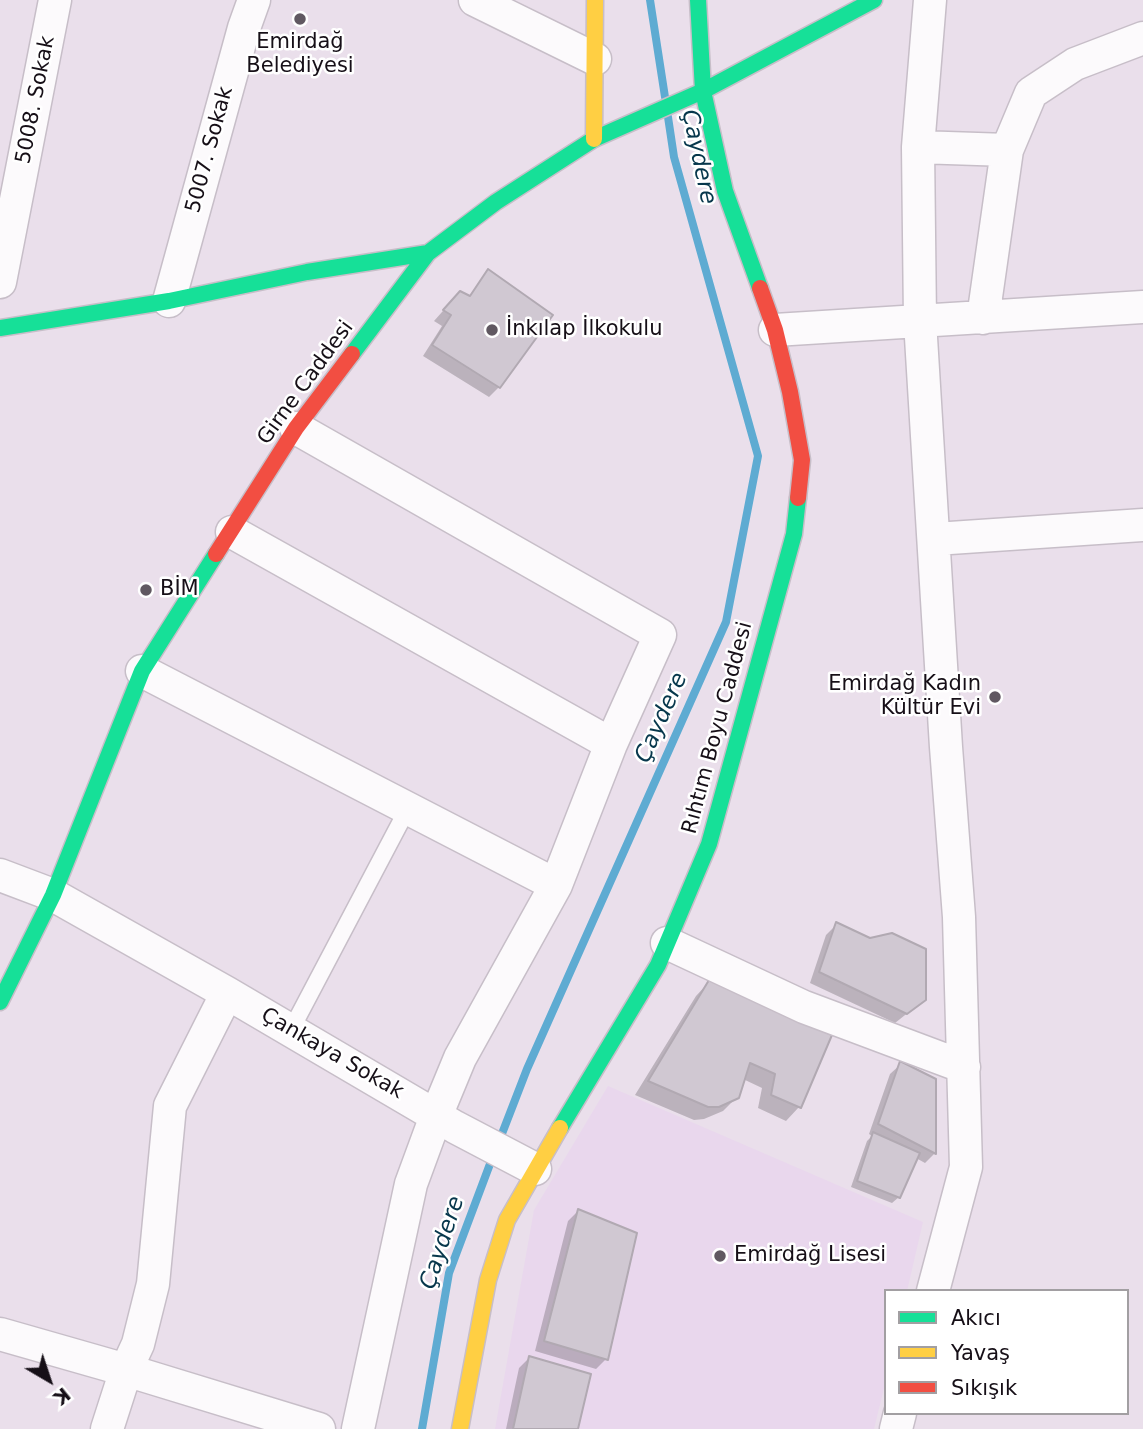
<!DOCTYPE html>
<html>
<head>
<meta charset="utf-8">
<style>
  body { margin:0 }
  #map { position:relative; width:1143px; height:1429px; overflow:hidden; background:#eadfeb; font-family:"DejaVu Sans",sans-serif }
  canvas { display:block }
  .legend { position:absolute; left:884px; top:1289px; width:245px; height:126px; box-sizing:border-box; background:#fff; border:2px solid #a29fa2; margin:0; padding:9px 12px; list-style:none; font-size:21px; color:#160f17 }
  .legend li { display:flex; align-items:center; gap:14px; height:35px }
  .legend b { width:35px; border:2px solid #a29fa2 }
  .north { position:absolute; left:14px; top:1345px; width:70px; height:70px; -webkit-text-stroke:5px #fff; paint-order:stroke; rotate:141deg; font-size:19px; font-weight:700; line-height:28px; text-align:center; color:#160f17 }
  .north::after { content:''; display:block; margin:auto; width:24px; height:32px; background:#160f17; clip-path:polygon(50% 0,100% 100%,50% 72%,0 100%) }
</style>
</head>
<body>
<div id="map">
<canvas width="1143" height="1429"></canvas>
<ul class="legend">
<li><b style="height:9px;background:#16e098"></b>Akıcı</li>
<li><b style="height:9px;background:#ffcf43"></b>Yavaş</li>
<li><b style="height:9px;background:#f24e42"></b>Sıkışık</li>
</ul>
<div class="north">K</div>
</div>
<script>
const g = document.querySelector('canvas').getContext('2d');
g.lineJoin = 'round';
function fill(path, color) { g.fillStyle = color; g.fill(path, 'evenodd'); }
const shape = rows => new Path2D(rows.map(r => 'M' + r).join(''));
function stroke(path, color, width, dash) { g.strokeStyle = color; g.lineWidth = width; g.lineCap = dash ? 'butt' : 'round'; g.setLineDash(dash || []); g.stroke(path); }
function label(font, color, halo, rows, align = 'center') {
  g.font = font + ' "DejaVu Sans",sans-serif'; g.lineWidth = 5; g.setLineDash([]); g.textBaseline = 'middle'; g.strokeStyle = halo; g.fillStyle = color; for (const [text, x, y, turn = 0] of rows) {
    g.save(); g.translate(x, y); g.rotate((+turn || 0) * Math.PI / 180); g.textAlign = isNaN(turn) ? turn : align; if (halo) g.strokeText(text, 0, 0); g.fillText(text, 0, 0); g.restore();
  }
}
fill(shape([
  [608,1086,923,1222,907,1291,886,1291,886,1380,874,1429,495,1429,534,1210]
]), '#e9d7ed');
fill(shape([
  [489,272,499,387,489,397,423,356,442,326,434,321,450,303,468,297],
  [836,925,924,1000,895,1023,810,983,826,935],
  [709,982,829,1036,799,1107,786,1121,758,1108,762,1088,743,1079,737,1097,723,1111,704,1119,694,1120,635,1095,696,996],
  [901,1064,935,1153,925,1163,916,1158,899,1197,892,1203,851,1187,867,1141,872,1136,869,1134,890,1074],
  [578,1211,606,1359,596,1369,535,1351,568,1221],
  [529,1358,577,1429,506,1429,519,1368]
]), '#0003');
stroke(shape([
  [650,0,665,97],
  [498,1144,527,1069,726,622,758,456,674,157,668,117],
  [422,1429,449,1273,493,1156]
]), '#5eabd2', 8);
const building = shape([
  [488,269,553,315,500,388,432,345,451,315,443,310,460,291,470,296,488,269],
  [836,922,870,938,892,933,926,949,926,1000,907,1014,819,972,836,922],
  [709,980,832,1035,801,1108,771,1095,775,1074,750,1063,739,1098,719,1107,708,1107,648,1081,709,980],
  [900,1061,936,1079,936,1154,878,1124,900,1061],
  [873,1132,920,1153,900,1198,857,1181,873,1132],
  [578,1209,637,1233,608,1360,544,1341,578,1209],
  [529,1356,591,1374,578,1429,513,1429,529,1356]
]);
fill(building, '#d0c8d2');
stroke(building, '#b1a9b2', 2);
const lane = shape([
  [291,1030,408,808]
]);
const street = shape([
  [475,0,595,59],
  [930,0,918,147,920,321,946,747,959,917,966,1167,933,1291],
  [918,147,1007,150],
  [0,282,55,0],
  [169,301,244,28,254,0],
  [983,318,1007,150,1031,93,1075,64,1143,38],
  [775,330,1143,307],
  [296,428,660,635,611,744,556,885,460,1058,436,1116,411,1184,358,1429],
  [232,532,611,744],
  [935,539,1143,525],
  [142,671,556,885],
  [0,875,53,895,227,993,455,1127,535,1169],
  [667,943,804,1007,964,1067],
  [0,1334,126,1370,319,1429],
  [107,1429,126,1370,138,1344,153,1284,170,1106,227,993],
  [896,1429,900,1413]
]);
const fast = shape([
  [698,0,703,91,725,191,760,288],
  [0,328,169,301,307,272,428,253],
  [352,354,428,253,496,202,594,139,703,91,874,0],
  [0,1002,53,895,142,671,216,554],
  [560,1128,658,965,709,844,794,534,798,498]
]);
const slow = shape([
  [594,139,595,0],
  [460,1429,488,1280,507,1220,560,1128]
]);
const jam = shape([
  [760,288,775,330,790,392,802,460,798,498],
  [216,554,296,428,352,354]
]);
stroke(lane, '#c7bec8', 19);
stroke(street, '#c7bec8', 35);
stroke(fast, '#c7bec8', 19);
stroke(slow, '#c7bec8', 19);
stroke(jam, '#c7bec8', 19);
stroke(lane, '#fcfafc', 16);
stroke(street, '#fcfafc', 32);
stroke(fast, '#16e098', 16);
stroke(slow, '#ffcf43', 16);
stroke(jam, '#f24e42', 16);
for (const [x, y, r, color] of [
  [300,19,7,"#605861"],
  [492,330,7,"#605861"],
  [146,590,7,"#605861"],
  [995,697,7,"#605861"],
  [720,1256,7,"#605861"]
]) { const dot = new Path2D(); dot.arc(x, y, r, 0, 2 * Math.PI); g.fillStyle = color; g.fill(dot); stroke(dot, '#fff', 2.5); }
label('21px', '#160f17', '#fff', [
  ["Emirdağ",300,43,"center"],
  ["Belediyesi",300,67,"center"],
  ["İnkılap İlkokulu",506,330],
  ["BİM",160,590],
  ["Emirdağ Kadın",981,685,"right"],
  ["Kültür Evi",981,709,"right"],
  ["Emirdağ Lisesi",734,1256]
], 'left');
label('21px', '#160f17', '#fff', [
  ["5008. Sokak",36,100,-79],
  ["5007. Sokak",210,150,-75],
  ["Girne Caddesi",306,383,-54],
  ["Rıhtım Boyu Caddesi",718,728,-75],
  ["Çankaya Sokak",332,1054,30]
]);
label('italic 23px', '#07374c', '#fff', [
  ["Çaydere",698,157,78],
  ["Çaydere",662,718,-66],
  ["Çaydere",443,1243,-72]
]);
</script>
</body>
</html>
